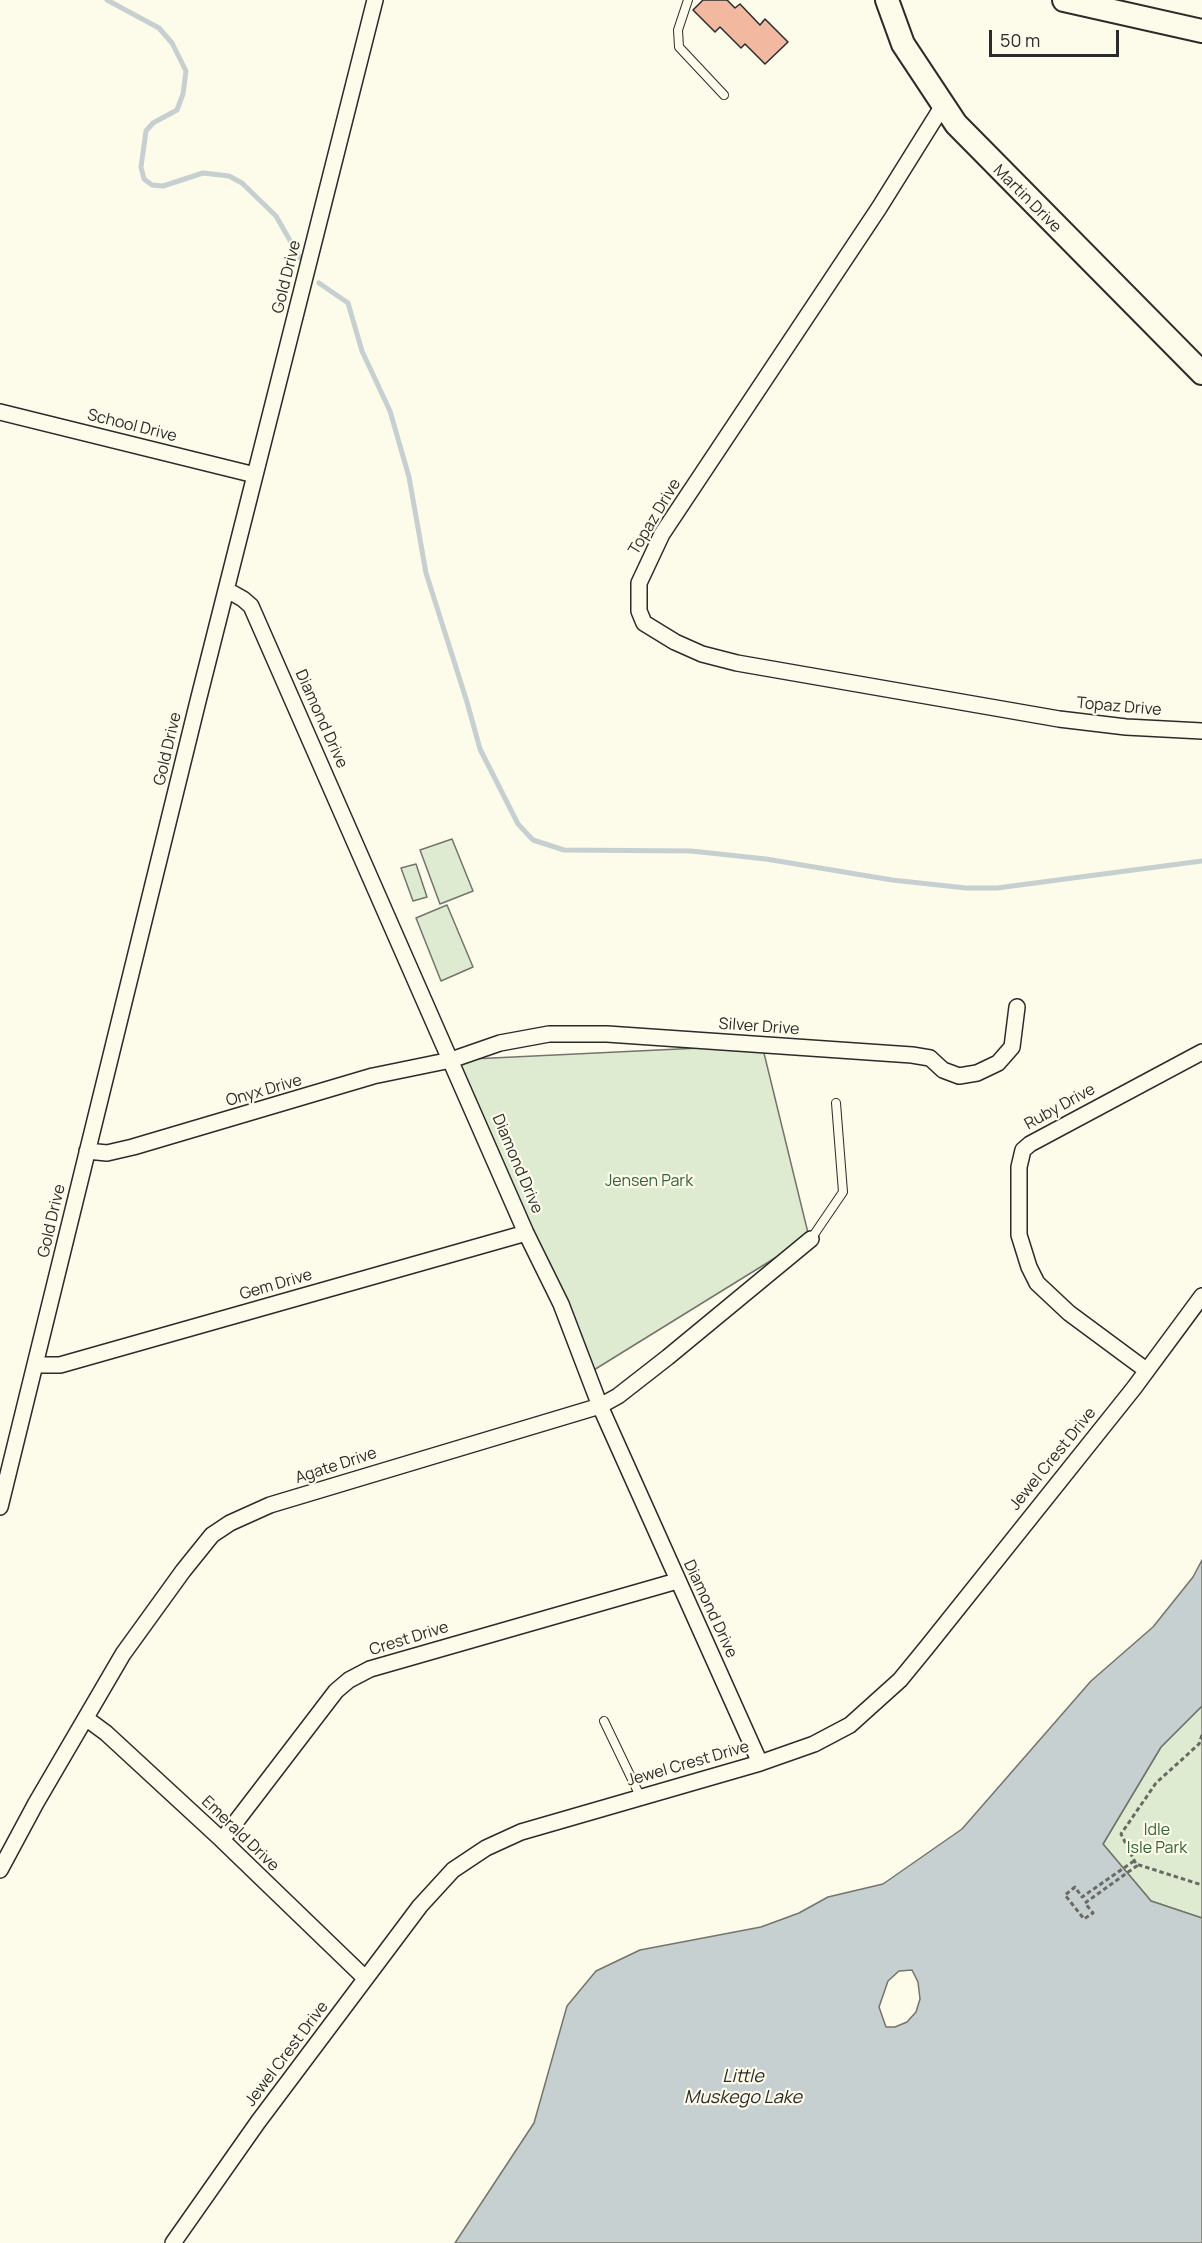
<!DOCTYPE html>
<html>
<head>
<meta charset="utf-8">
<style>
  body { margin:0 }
  #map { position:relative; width:1202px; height:2243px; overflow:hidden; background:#fdfbea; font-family:Manrope,sans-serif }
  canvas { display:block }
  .scale { position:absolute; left:989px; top:30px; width:130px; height:27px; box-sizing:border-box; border:3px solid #2b2b2b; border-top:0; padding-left:8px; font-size:18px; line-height:21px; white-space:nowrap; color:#2b2b2b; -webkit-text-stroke:4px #fdfbea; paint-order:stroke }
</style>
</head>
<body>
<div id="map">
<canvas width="1202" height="2243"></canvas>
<div class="scale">50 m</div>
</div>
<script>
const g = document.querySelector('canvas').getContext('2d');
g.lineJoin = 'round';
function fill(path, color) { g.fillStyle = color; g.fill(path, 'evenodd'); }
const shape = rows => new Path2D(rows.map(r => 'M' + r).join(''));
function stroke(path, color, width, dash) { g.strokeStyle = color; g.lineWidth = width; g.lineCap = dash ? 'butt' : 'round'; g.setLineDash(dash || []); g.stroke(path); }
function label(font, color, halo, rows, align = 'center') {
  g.font = font + ' Manrope,sans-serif'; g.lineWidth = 4.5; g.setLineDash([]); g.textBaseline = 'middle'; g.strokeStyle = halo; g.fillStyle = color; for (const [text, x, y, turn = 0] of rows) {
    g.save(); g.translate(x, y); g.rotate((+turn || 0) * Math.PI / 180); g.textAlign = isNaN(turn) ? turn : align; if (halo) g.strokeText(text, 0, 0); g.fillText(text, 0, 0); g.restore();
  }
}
const green = shape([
  [452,839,473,891,440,904,420,850,452,839],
  [416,864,427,897,413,901,401,868,416,864],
  [447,905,473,967,441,981,416,918,447,905],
  [762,1045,809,1237,589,1373,451,1060,762,1045],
  [1202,1706,1202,1918,1151,1901,1103,1844,1161,1747,1202,1706]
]);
fill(green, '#deebd1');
stroke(green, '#74746e', 1.5);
const water = shape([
  [1202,1560,1202,1706,1161,1747,1103,1844,1151,1901,1202,1918,1202,2243,455,2243,534,2123,567,2006,596,1971,640,1950,761,1927,799,1913,828,1897,883,1884,962,1829,1091,1681,1153,1627,1193,1577,1202,1560],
  [912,1970,918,1982,920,1999,916,2012,907,2022,895,2027,886,2027,879,2007,888,1981,899,1971,912,1970]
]);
fill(water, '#c7d0d0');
stroke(water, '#74746e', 1.5);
stroke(shape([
  [107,0,159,28,172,43,186,71,183,94,177,110,153,123,146,131,141,167,144,179,152,185,163,186,203,173,229,176,242,183,276,216,300,258],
  [319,283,348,303,362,351,390,411,409,477,426,573,467,702,480,749,518,824,533,840,564,850,691,851,766,859,892,880,966,888,997,888,1202,861]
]), '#c7d0d0', 5);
const building = shape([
  [703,0,727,0,735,8,740,4,760,25,765,19,788,42,765,64,745,44,741,48,720,27,715,32,693,10,703,0]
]);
fill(building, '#f2b8a0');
stroke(building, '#2b2b2b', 1.5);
const lane = shape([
  [688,0,678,30,679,47,724,95],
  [811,1239,843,1192,836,1103],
  [604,1721,640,1796]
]);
const street = shape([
  [942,107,879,208,662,534,639,583,639,611,644,623,675,642,702,654,737,663,1059,719,1126,727,1202,731],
  [0,412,255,475],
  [227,590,243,599,251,606,526,1233,561,1304,600,1406,760,1763],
  [87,1151,107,1153,133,1147,373,1076,451,1060,500,1043,549,1034,607,1034,912,1055,930,1058,943,1070,959,1076,977,1073,998,1063,1012,1047,1017,1007],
  [36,1365,60,1365,526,1233],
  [1146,1370,1069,1313,1037,1283,1029,1267,1019,1235,1019,1167,1023,1150,1030,1144,1202,1052],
  [0,1507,198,701,375,0],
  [87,1719,106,1733,222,1840,365,1978],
  [222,1840,336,1691,349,1680,370,1669,677,1581],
  [0,1870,36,1803,123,1654,183,1571,212,1535,230,1523,270,1505,600,1406,618,1396,668,1357,811,1239],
  [173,2243,258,2122,420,1906,453,1870,486,1848,521,1832,760,1763,814,1744,850,1725,900,1680,927,1647,1134,1388,1202,1296]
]);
const secondary = shape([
  [887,0,903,44,956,124,1202,373],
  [1064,0,1202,31]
]);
stroke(lane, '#2b2b2b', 10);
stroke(street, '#2b2b2b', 18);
stroke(secondary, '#2b2b2b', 26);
stroke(shape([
  [1202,1735,1199,1744,1156,1783,1121,1834,1136,1864,1202,1885],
  [1134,1861,1082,1897,1075,1887,1065,1895,1084,1919,1093,1913,1085,1903,1138,1865]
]), '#6a6964', 3, [4.5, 3]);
stroke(lane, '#fdfbea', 8);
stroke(street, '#fdfbea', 15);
stroke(secondary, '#fdfbea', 22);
label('16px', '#2b2b2b', '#fdfbea', [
  ["Martin Drive",1027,199,45],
  ["Gold Drive",287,277,-76],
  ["School Drive",132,426,14],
  ["Topaz Drive",655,517,-59],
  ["Topaz Drive",1119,707,5],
  ["Diamond Drive",321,719,66],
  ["Gold Drive",168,749,-77],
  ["Silver Drive",759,1027,4],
  ["Onyx Drive",264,1091,-16],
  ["Ruby Drive",1060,1107,-29],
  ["Diamond Drive",517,1164,67],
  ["Gold Drive",52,1221,-77],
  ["Gem Drive",276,1285,-16],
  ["Jewel Crest Drive",1053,1459,-51],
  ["Agate Drive",336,1466,-18],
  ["Diamond Drive",710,1609,65],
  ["Crest Drive",409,1639,-17],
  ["Jewel Crest Drive",688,1764,-16],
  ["Emerald Drive",240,1834,44],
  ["Jewel Crest Drive",287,2054,-53]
]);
label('16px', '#34623c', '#fdfbea', [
  ["Jensen Park",649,1182],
  ["Idle",1157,1831],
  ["Isle Park",1157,1849]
]);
label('italic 18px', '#2b2b2b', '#fdfbea', [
  ["Little",743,2077],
  ["Muskego Lake",743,2098]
]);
</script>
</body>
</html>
